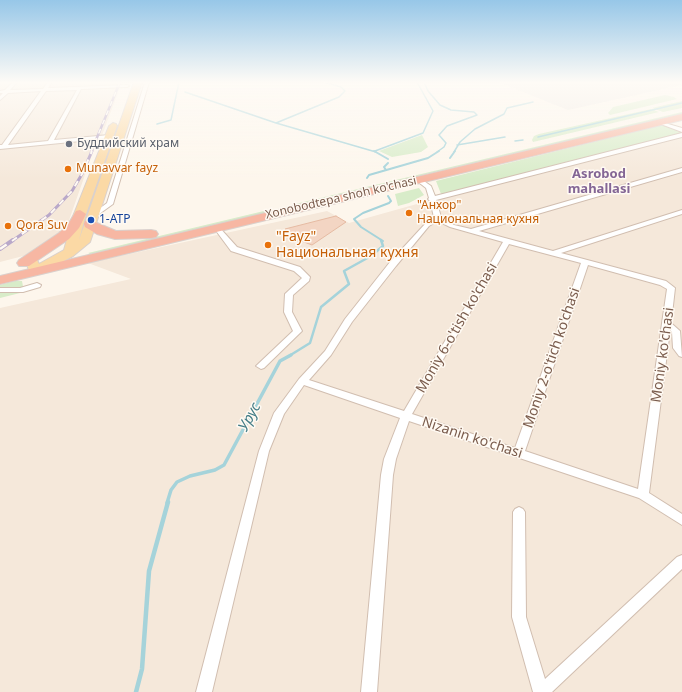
<!DOCTYPE html>
<html>
<head>
<meta charset="utf-8">
<style>
  body { margin:0 }
  canvas { display:block; background:#fdf6ec }
</style>
</head>
<body>
<canvas width="682" height="692"></canvas>
<script>
const g = document.querySelector('canvas').getContext('2d');
g.lineJoin = 'round';
function fill(path, color) { g.fillStyle = color; g.fill(path, 'evenodd'); }
const shape = rows => new Path2D(rows.map(r => 'M' + r).join(''));
function stroke(path, color, width, dash) { g.strokeStyle = color; g.lineWidth = width; g.lineCap = dash ? 'butt' : 'round'; g.setLineDash(dash || []); g.stroke(path); }
function label(font, color, halo, rows, align = 'center') {
  g.font = font + ' "Noto Sans",sans-serif'; g.lineWidth = 3; g.setLineDash([]); g.textBaseline = 'middle'; g.strokeStyle = halo; g.fillStyle = color; for (const [text, x, y, turn = 0] of rows) {
    g.save(); g.translate(x, y); g.rotate((+turn || 0) * Math.PI / 180); g.textAlign = isNaN(turn) ? turn : align; if (halo) g.strokeText(text, 0, 0); g.fillText(text, 0, 0); g.restore();
  }
}
fill(shape([
  [0,82,122,82,101,138,93,152,67,226,61,234,31,254,0,262],
  [682,135,682,692,0,692,0,308,131,279,88,263,327,211,349,223,424,202]
]), '#f5e8da');
fill(shape([
  [498,82,682,82,682,85,568,110]
]), '#efe9e4');
fill(shape([
  [665,95,674,97,677,99,610,115,608,113,613,107],
  [682,101,682,108,663,112,652,108],
  [651,109,659,112,533,142,532,140,534,136,539,134],
  [682,112,682,114,294,205,295,204],
  [662,125,682,133,441,194,436,181],
  [422,135,428,147,421,152,392,157,379,151],
  [419,188,424,195,409,203,398,206,395,194],
  [268,210,270,212,90,254,88,253],
  [15,281,22,281,24,292,0,298,0,285]
]), '#d8ecc9');
stroke(shape([
  [424,82,428,91,440,105,451,110,474,112,477,115,447,126,439,135,446,143,444,147,437,152],
  [185,92,276,123,376,152],
  [276,123,339,97,345,91,341,87,324,82],
  [157,124,171,120,179,82],
  [538,137,682,103],
  [515,141,523,140],
  [457,145,505,137],
  [375,151,423,133,433,111,417,82],
  [454,152,460,142,475,129,504,114,507,108,533,102]
]), '#a5d3da', 1.5);
stroke(shape([
  [374,151,388,159],
  [450,158,455,151],
  [386,170,384,167,388,163],
  [367,178,369,175,428,158,439,151],
  [383,241,361,227,354,219,363,213,389,203,391,201,388,196]
]), '#a5d3da', 2);
stroke(shape([
  [289,356,310,343,321,307,349,284,344,271,371,256,383,246,381,240]
]), '#a5d3da', 2.5);
stroke(shape([
  [167,503,171,490,177,482,190,476,215,470,224,465,280,361,291,355]
]), '#a5d3da', 3.5);
stroke(shape([
  [136,692,142,669,149,571,168,502]
]), '#a5d3da', 4.5);
const building = shape([
  [336,216,346,222,312,245,296,239,285,229,336,216]
]);
fill(building, '#f3d5c3');
stroke(building, '#e6bba3', 1);
const street = shape([
  [13,82,17,82,10,90,43,89,48,82,52,82,48,88,127,85,129,86,127,87,81,89,54,140,109,135,111,136,111,138,0,149,0,145,2,145,41,91,8,93,0,100,0,96,3,93,0,93,0,91,5,90,13,82],
  [77,90,48,141,8,145,46,91,77,90],
  [145,82,149,82,113,204,95,217,91,217,91,215,107,203,145,82],
  [658,121,682,128,682,132,658,123,658,121],
  [682,133,682,137,436,200,441,217,454,225,471,229,682,168,682,172,479,231,553,251,682,210,682,214,561,253,666,281,675,288,671,323,680,331,682,357,679,356,673,348,672,332,670,330,649,493,682,514,682,525,639,498,409,421,396,459,393,475,377,692,361,692,381,475,384,459,400,418,304,385,284,414,269,451,212,692,196,692,259,451,274,413,299,379,325,351,345,319,390,262,425,224,434,217,430,201,428,199,429,198,426,188,417,181,417,179,421,179,431,186,435,196,682,133],
  [438,221,450,227,503,242,404,411,309,380,331,355,352,322,396,266,429,226,438,221],
  [509,244,581,263,515,448,412,414,509,244],
  [588,265,660,285,667,289,638,489,525,451,588,265],
  [217,226,219,227,237,247,300,267,310,277,309,281,293,295,292,312,302,331,264,368,261,369,256,366,293,331,284,312,285,294,302,278,294,271,231,251,214,228,217,226],
  [37,283,41,285,40,287,23,292,0,292,0,288,20,288,37,283],
  [519,507,523,509,525,512,526,617,545,679,677,557,682,555,682,569,552,692,533,692,512,617,513,512,515,509,519,507]
]);
const primary = shape([
  [134,82,142,82,90,242,73,256,40,274,30,274,26,261,28,258,36,258,39,264,64,250,74,214,109,126,113,123,116,124,117,126,86,214,79,240,134,82]
]);
const highway = shape([
  [682,114,682,120,0,284,0,276,682,114],
  [80,210,86,214,79,228,69,239,29,266,19,266,17,263,19,260,59,233,69,223,76,211,80,210],
  [90,220,116,231,151,230,156,231,158,234,156,237,151,238,115,239,97,234,85,227,84,224,85,221,90,220]
]);
stroke(street, '#d1beb0', 2);
stroke(primary, '#dad1cd', 2);
stroke(highway, '#dad1cd', 2);
fill(street, '#fff');
fill(primary, '#fbd9a5');
fill(highway, '#f7b7a3');
const railFar2 = shape([
  [91,152,120,82]
]);
const railFar1 = shape([
  [12,241,49,215,72,191,82,174,92,151]
]);
const rail = shape([
  [0,249,13,240]
]);
stroke(railFar2, '#b9a8c9', 2.5);
stroke(railFar1, '#b9a8c9', 3);
stroke(rail, '#b9a8c9', 4);
stroke(railFar2, '#fffaf3', 1.5, [5]);
stroke(railFar1, '#fffaf3', 2, [6]);
stroke(rail, '#fffaf3', 2.5, [8]);
const sky = g.createLinearGradient(0, 0, 0, 179);
sky.addColorStop(0, '#97c7e8');
sky.addColorStop(0.46, '#fefbf6');
sky.addColorStop(1, '#fefbf600');
g.fillStyle = sky;
g.fillRect(0, 0, 682, 179);
for (const [x, y, r, color] of [
  [69,144,4,"#6b7280"],
  [68,169,4,"#e8710a"],
  [409,213,4,"#e8710a"],
  [91,220,4,"#1a4fb4"],
  [8,226,4,"#e8710a"],
  [268,245,4,"#e8710a"]
]) { const dot = new Path2D(); dot.arc(x, y, r, 0, 2 * Math.PI); g.fillStyle = color; g.fill(dot); stroke(dot, '#fffaf3', 1.5); }
label('12px', '#5b616d', '#fffaf3', [
  ["Буддийский храм",77,144]
], 'left');
label('12px', '#c56008', '#fffaf3', [
  ["Munavvar fayz",76,169],
  ["\"Анхор\"",417,206],
  ["Национальная кухня",417,220],
  ["Qora Suv",16,226]
], 'left');
label('12px', '#7a5c4d', '#fffaf3', [
  ["Xonobodtepa shoh ko'chasi",341,198,-13]
]);
label('12px', '#164399', '#fffaf3', [
  ["1-ATP",99,220]
], 'left');
label('bold 13px', '#846695', '#fffaf3', [
  ["Asrobod",599,174],
  ["mahallasi",599,189]
]);
label('14px', '#c56008', '#fffaf3', [
  ["\"Fayz\"",276,237],
  ["Национальная кухня",276,253]
], 'left');
label('14px', '#7a5c4d', '#fffaf3', [
  ["Moniy 6-o'tish ko'chasi",457,328,-60],
  ["Moniy ko'chasi",663,355,-82],
  ["Moniy 2-o'tich ko'chasi",552,358,-71],
  ["Nizanin ko'chasi",472,438,18]
]);
label('italic 15px', '#437c86', '#fffaf3', [
  ["Урус",250,417,-61]
]);
</script>
</body>
</html>
